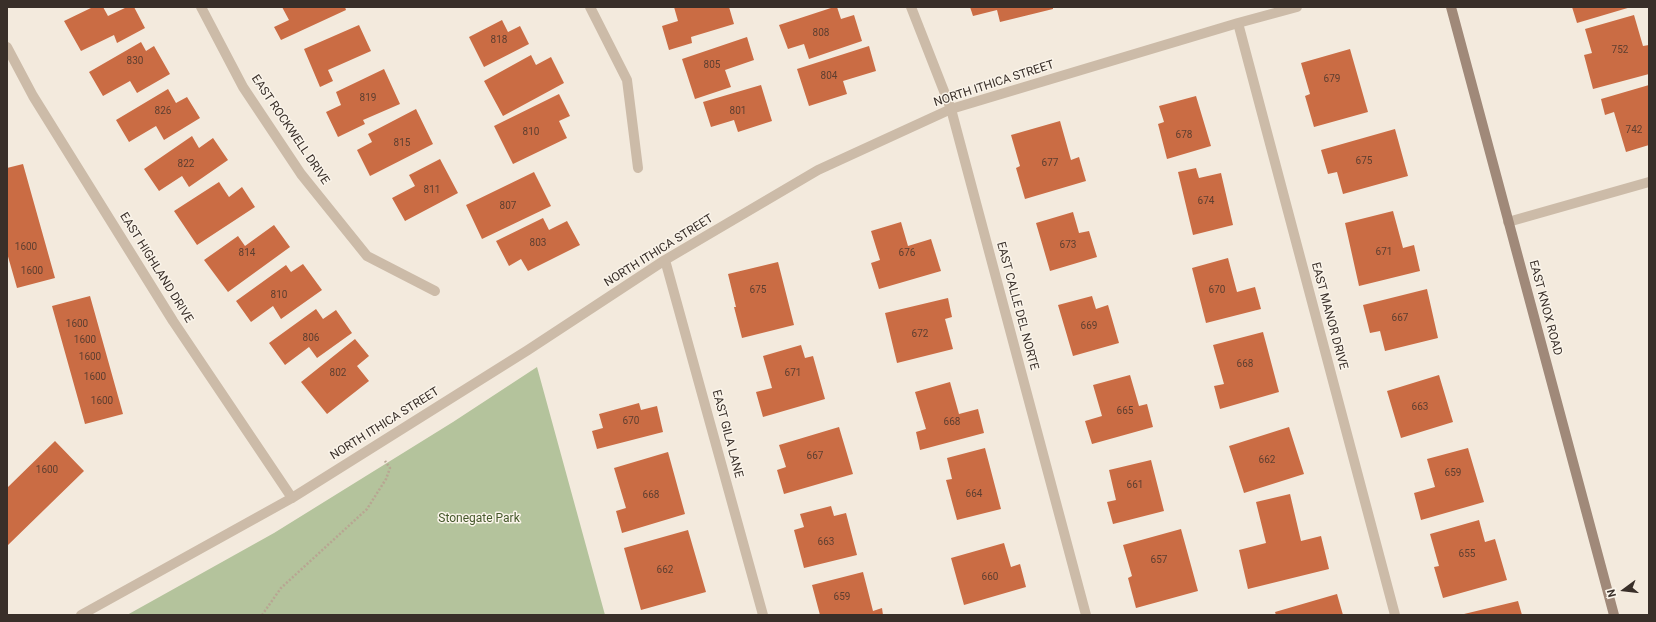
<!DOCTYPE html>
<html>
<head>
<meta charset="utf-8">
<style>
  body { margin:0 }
  #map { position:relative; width:1656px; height:622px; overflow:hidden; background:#f3eadd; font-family:Roboto,sans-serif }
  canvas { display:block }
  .frame { position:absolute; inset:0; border:8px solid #392f29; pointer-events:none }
  .north { position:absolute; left:1604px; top:570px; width:40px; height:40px; -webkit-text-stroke:3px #faf4ea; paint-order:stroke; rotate:255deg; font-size:11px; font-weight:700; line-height:16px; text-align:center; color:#392f29 }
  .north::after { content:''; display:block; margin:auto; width:14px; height:18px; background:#392f29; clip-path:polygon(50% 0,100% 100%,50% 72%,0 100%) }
</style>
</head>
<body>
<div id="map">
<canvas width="1656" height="622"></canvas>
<div class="frame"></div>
<div class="north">N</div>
</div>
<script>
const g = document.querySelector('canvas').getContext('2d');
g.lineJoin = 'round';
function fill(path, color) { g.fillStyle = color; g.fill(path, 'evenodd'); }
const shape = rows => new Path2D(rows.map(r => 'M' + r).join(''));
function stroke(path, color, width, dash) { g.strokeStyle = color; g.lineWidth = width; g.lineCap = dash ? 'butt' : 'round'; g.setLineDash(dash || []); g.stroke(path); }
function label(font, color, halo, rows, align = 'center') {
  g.font = font + ' Roboto,sans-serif'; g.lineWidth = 3; g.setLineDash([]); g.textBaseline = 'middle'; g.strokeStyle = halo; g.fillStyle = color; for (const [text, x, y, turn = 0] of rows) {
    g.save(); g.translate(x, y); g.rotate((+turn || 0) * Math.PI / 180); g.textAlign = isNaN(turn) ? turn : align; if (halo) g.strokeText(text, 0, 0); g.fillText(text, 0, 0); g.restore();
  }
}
fill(shape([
  [537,367,605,615,127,615,274,533,453,422]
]), '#b4c39c');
fill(shape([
  [93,7,103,7,108,16,127,7,134,7,145,28,117,43,114,35,81,51,64,21],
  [282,7,345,7,346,10,281,40,274,27,289,20],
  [674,7,729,7,734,24,691,37,692,43,669,50,662,26,678,21],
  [834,7,837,7,841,19,854,15,862,41,809,59,804,44,788,49,779,25],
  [970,7,1053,7,1053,9,1000,22,997,10,973,16],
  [1572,7,1631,7,1577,23],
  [1634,15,1643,46,1649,45,1649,74,1593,89,1584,55,1592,53,1585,29],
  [502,20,508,32,520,26,529,44,484,67,469,37],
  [359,25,371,51,328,70,333,81,320,87,304,49],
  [747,37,754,60,725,70,731,87,695,99,682,59],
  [141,42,146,51,154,46,170,74,137,93,130,81,103,96,89,72],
  [869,46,876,71,843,81,847,94,809,106,797,69],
  [1350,49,1368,112,1314,127,1305,96,1310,94,1301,63],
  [531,55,536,65,551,57,564,83,503,116,484,81],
  [384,69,400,104,363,120,365,124,338,137,326,112,341,105,336,92],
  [761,85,772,121,738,132,734,120,711,127,703,102],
  [1649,85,1649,145,1626,152,1614,112,1605,115,1601,99],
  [168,89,176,103,187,97,200,118,164,140,156,126,129,142,116,120],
  [559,94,570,116,559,121,567,138,513,164,494,126],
  [1196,96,1211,146,1167,159,1158,124,1164,122,1159,106],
  [416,109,433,144,370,176,357,150,372,142,368,134],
  [1060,121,1071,160,1079,157,1086,181,1025,199,1016,168,1020,166,1011,135],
  [1395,129,1408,176,1343,194,1337,172,1328,174,1321,150],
  [192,136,199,148,213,138,228,160,189,187,182,176,159,191,144,169],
  [440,159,458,193,405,221,392,198,415,186,409,175],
  [23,164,55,278,17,288,7,253,7,168],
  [1196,168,1199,178,1221,173,1233,225,1193,235,1178,172],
  [534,172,551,206,482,239,466,205],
  [219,182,229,197,242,187,255,207,197,245,174,211],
  [1393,211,1403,248,1414,245,1420,271,1359,286,1345,223],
  [1073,212,1079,233,1089,231,1097,257,1050,271,1036,223],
  [543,218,549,230,567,221,580,245,528,271,521,259,509,266,496,241],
  [901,222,908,246,931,239,941,271,879,289,871,263,880,260,871,231],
  [274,225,290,247,228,292,204,260,238,236,245,246],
  [1228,258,1237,292,1255,287,1261,309,1206,323,1192,268],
  [778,262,794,325,742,338,734,307,736,307,728,274],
  [303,264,322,290,281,319,273,306,251,322,236,301,286,265,291,272],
  [1427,289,1438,338,1385,351,1380,331,1370,333,1363,305],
  [90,296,123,414,85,424,52,306],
  [1092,296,1096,309,1108,305,1119,343,1073,356,1058,305],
  [948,298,952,317,945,319,953,349,897,363,885,313],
  [316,309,323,319,336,310,352,333,317,358,309,347,285,365,269,343],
  [1263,332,1279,392,1220,409,1214,386,1224,384,1213,345],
  [355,339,369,356,357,366,369,381,327,414,301,382],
  [801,345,805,358,813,356,825,399,763,417,756,392,772,388,763,356],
  [1130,375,1139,406,1147,404,1153,427,1092,444,1085,421,1102,416,1093,385],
  [1439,375,1453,422,1401,438,1387,391],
  [950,382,959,414,978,409,984,433,920,450,916,432,926,429,915,392],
  [639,403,641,410,657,406,663,432,597,449,592,431,603,428,599,414],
  [839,427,853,474,784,494,777,470,786,467,779,445],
  [1289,427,1304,474,1244,493,1229,446],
  [55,441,84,471,7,546,7,488],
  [985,448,1001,509,957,520,946,480,952,479,947,458],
  [1468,448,1484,502,1421,520,1414,493,1435,487,1427,459],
  [668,452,685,514,622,533,616,511,626,508,614,468],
  [1151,460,1164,511,1113,524,1107,502,1116,500,1109,470],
  [1290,494,1301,541,1321,536,1329,569,1248,589,1239,550,1266,543,1256,502],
  [831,506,834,516,846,513,857,555,804,568,794,530,804,527,800,514],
  [1479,520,1485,542,1495,539,1507,580,1443,598,1434,567,1439,566,1430,534],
  [1181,529,1198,591,1136,608,1128,578,1132,576,1123,545],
  [688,530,706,592,641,610,624,548],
  [1004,543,1011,567,1020,564,1026,587,964,605,951,558],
  [863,572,873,611,882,608,883,615,820,615,812,585],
  [1337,594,1343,615,1276,615,1275,612],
  [1518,601,1522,615,1464,615,1464,614]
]), '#ca6c44');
stroke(shape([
  [262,615,281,588,367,509,386,479,390,468,385,461]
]), '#b8a592', 2.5, [2, 2]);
stroke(shape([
  [201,7,243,87,301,174,367,256,435,291],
  [590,7,627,80,638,168],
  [911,7,951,109,1086,615],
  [1238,23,1395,615],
  [7,47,33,96,173,321,292,498],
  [1508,222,1649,182],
  [665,260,763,615],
  [81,615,292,498,528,350,665,260,818,170,951,109,1238,23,1297,7]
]), '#ccbba8', 10);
stroke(shape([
  [1451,7,1614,615]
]), '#a08979', 10);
label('10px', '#5d3e30', null, [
  ["808",821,33],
  ["818",499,40],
  ["752",1620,50],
  ["830",135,61],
  ["805",712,65],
  ["804",829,76],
  ["679",1332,79],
  ["819",368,98],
  ["826",163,111],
  ["801",738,111],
  ["742",1634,130],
  ["810",531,132],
  ["678",1184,135],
  ["815",402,143],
  ["675",1364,161],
  ["677",1050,163],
  ["822",186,164],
  ["811",432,190],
  ["674",1206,201],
  ["807",508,206],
  ["803",538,243],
  ["673",1068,245],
  ["1600",26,247],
  ["671",1384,252],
  ["814",247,253],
  ["676",907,253],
  ["1600",32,271],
  ["675",758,290],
  ["670",1217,290],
  ["810",279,295],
  ["667",1400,318],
  ["1600",77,324],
  ["669",1089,326],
  ["672",920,334],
  ["806",311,338],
  ["1600",85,340],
  ["1600",90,357],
  ["668",1245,364],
  ["802",338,373],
  ["671",793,373],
  ["1600",95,377],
  ["1600",102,401],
  ["663",1420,407],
  ["665",1125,411],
  ["670",631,421],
  ["668",952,422],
  ["667",815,456],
  ["662",1267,460],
  ["1600",47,470],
  ["659",1453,473],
  ["661",1135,485],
  ["664",974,494],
  ["668",651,495],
  ["663",826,542],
  ["655",1467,554],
  ["657",1159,560],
  ["662",665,570],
  ["660",990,577],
  ["659",842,597]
]);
label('12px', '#392f29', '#faf4ea', [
  ["NORTH ITHICA STREET",994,84,-18],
  ["EAST ROCKWELL DRIVE",290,130,56],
  ["NORTH ITHICA STREET",659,251,-32],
  ["EAST HIGHLAND DRIVE",156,268,58],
  ["EAST CALLE DEL NORTE",1017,306,75],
  ["EAST KNOX ROAD",1545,308,75],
  ["EAST MANOR DRIVE",1329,316,75],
  ["NORTH ITHICA STREET",385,424,-32],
  ["EAST GILA LANE",727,434,75]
]);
label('12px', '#45582b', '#faf4ea', [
  ["Stonegate Park",479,519]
]);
</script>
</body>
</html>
